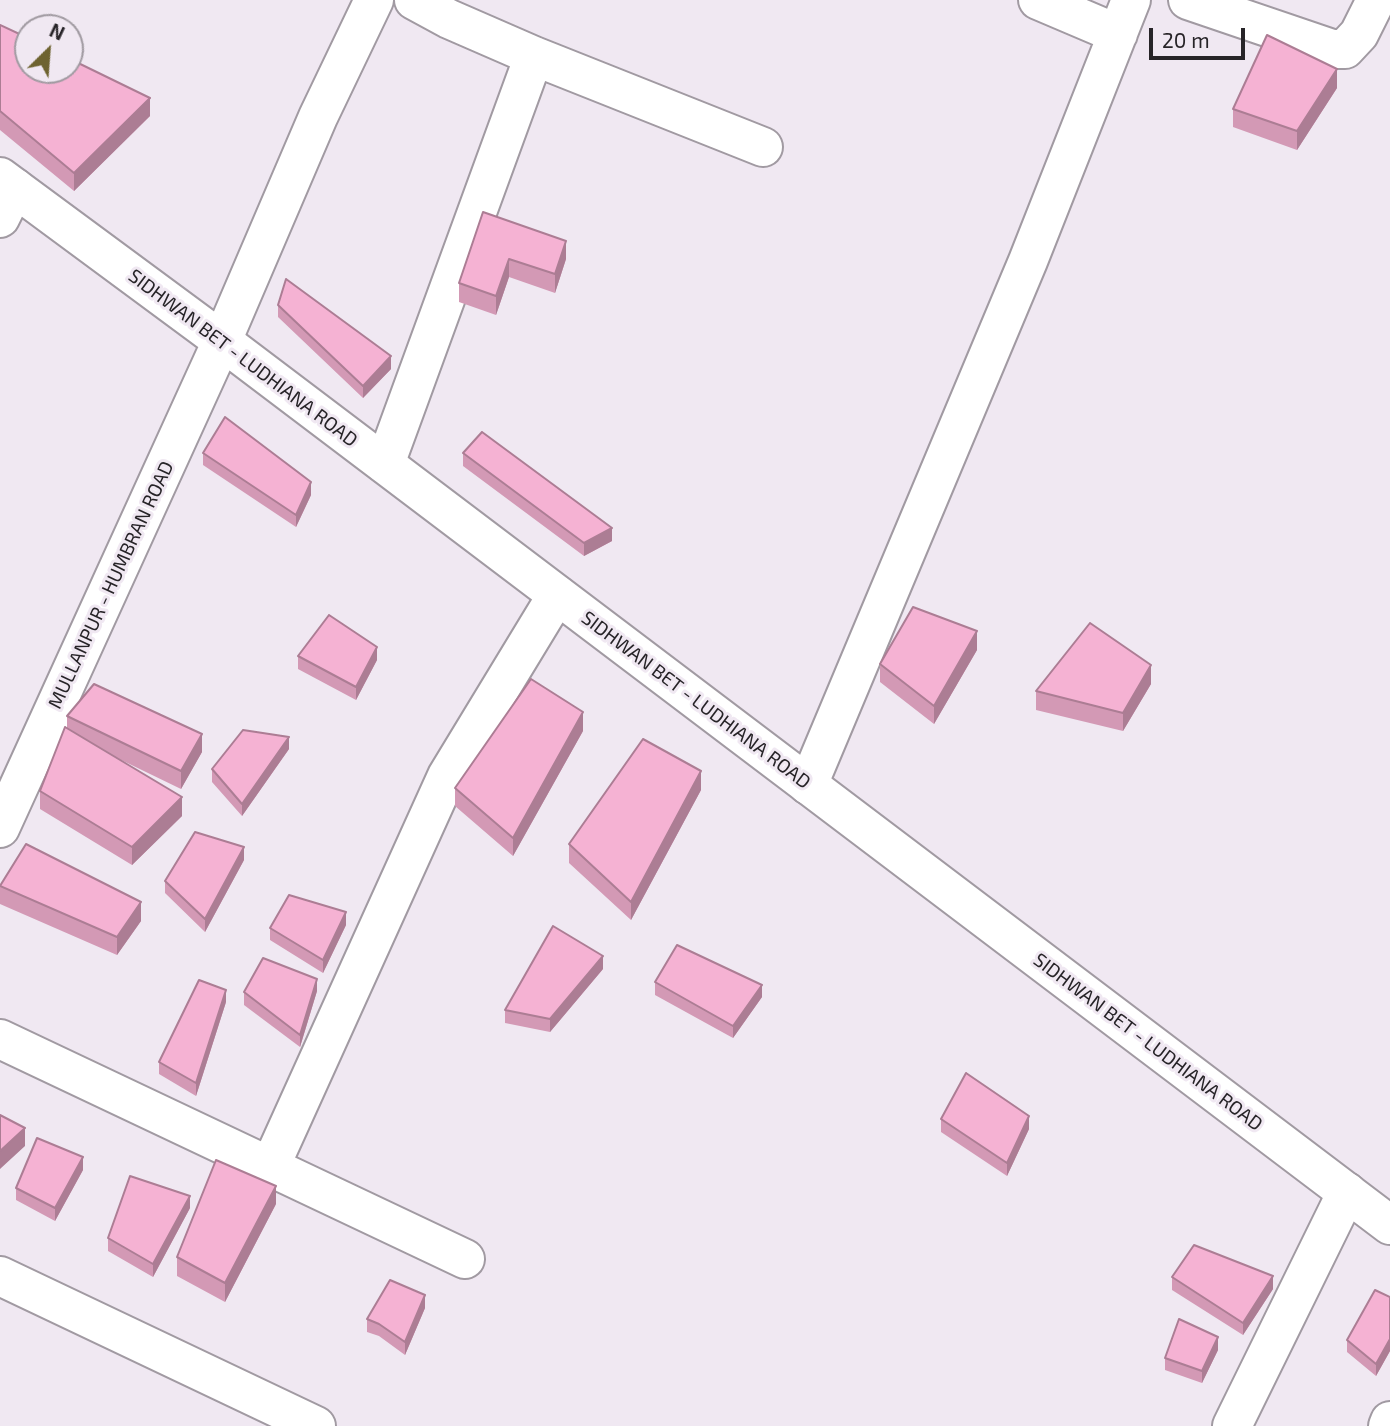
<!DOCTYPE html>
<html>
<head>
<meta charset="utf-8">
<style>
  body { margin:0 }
  #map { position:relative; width:1390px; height:1426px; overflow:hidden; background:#f0e8f2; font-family:"Exo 2",sans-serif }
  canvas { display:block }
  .north { position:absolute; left:14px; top:14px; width:70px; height:70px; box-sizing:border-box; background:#f0e8f2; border:2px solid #a09aa1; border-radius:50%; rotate:25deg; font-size:19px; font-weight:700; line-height:28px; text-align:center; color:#272428 }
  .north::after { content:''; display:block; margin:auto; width:24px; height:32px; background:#6e6330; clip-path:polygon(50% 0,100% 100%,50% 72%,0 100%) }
  .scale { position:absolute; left:1149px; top:28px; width:96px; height:32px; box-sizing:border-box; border:4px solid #272428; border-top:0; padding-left:9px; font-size:21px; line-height:24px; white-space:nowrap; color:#272428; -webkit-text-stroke:5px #f0e8f2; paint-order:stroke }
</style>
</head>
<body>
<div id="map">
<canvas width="1390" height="1426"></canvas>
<div class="north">N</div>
<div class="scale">20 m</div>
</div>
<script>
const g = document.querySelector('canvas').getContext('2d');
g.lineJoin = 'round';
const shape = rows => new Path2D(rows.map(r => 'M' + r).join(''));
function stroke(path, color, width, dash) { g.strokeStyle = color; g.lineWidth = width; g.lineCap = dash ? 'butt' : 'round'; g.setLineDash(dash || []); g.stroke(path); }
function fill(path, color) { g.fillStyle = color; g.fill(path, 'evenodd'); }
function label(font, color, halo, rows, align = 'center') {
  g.font = font + ' "Exo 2",sans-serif'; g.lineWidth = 6; g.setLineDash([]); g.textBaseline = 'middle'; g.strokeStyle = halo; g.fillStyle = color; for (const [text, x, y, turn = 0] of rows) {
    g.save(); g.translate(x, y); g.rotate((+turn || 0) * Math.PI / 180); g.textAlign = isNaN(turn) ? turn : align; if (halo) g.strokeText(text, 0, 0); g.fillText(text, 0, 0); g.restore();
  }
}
const minor = shape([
  [414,0,449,19,534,56,763,147],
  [1038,0,1118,34],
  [1188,0,1332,49,1345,49,1359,34,1376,0],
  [0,218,15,188],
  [222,341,318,117,374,0],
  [385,464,534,56],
  [808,785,1028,261,1131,0],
  [0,1039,465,1259],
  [270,1167,447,776,557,595],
  [0,1276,316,1426],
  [1232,1426,1347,1192],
  [1388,1426,1390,1421]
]);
const major = shape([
  [0,177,222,341,1390,1225],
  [0,828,222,341]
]);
stroke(minor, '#a19aa2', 42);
stroke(major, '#a19aa2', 42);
stroke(minor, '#fff', 38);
stroke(major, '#fff', 38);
fill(shape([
  [0,25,150,116,74,191,0,130],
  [1337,88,1297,150,1233,127,1233,109],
  [483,212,566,259,555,293,509,277,496,315,459,302,459,283],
  [278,305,391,369,363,398,278,317],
  [203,453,311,495,296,527,203,465],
  [463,453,612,541,584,556,463,466],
  [977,650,934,724,880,682,880,664],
  [298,656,377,660,356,700,298,669],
  [1151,684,1123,731,1036,710,1036,691],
  [67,716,202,752,181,789,115,757,182,816,132,865,40,809,40,791,67,729],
  [583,731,513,856,455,806,455,788],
  [289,749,242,816,212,782,212,769],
  [701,790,631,920,569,863,569,844],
  [244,860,205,932,165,893,165,881],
  [0,884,141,921,117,955,0,904],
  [346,925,323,973,270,940,270,928],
  [603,969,550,1032,505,1023,505,1010],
  [655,982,762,997,733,1038,655,995],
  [317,991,300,1047,244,1005,244,992],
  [226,1002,196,1096,159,1074,159,1062],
  [941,1119,1029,1129,1007,1176,941,1132],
  [83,1170,55,1221,16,1200,16,1188],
  [276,1204,225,1302,177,1276,177,1257],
  [190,1208,153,1277,108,1251,108,1238],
  [1172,1277,1273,1289,1243,1335,1172,1290],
  [1390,1297,1390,1351,1376,1376,1347,1352,1347,1340],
  [425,1308,405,1355,379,1336,367,1332,367,1319],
  [1218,1350,1202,1383,1165,1370,1165,1358]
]), '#d399b5');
fill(shape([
  [1337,69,1337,88,1297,150,1297,131],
  [150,98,150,116,74,191,74,173],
  [566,241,566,259,555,293,555,274],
  [509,259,509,277,496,315,496,296],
  [391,356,391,369,363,398,363,386],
  [311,482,311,495,296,527,296,515],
  [612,528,612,541,584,556,584,543],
  [977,631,977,650,934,724,934,706],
  [377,647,377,660,356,700,356,687],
  [1151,665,1151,684,1123,731,1123,713],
  [583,712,583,731,513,856,513,838],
  [202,734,202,752,181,789,181,771],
  [289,737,289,749,242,816,242,804],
  [701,771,701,790,631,920,631,902],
  [182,797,182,816,132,865,132,847],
  [244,847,244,860,205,932,205,919],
  [141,902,141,921,117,955,117,937],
  [346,912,346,925,323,973,323,960],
  [603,956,603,969,550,1032,550,1019],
  [317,979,317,991,300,1047,300,1035],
  [762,985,762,997,733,1038,733,1026],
  [226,990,226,1002,196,1096,196,1083],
  [1029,1116,1029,1129,1007,1176,1007,1163],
  [25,1128,25,1146,0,1169,0,1151],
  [83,1157,83,1170,55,1221,55,1208],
  [276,1186,276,1204,225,1302,225,1283],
  [190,1196,190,1208,153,1277,153,1264],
  [1273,1276,1273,1289,1243,1335,1243,1323],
  [425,1295,425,1308,405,1355,405,1342],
  [1218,1337,1218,1350,1202,1383,1202,1371],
  [1390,1339,1390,1351,1376,1376,1376,1364]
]), '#ac7d94');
const building = shape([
  [0,25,28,38,28,70,70,70,70,59,150,98,74,173,0,111,0,25],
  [1267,35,1337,69,1297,131,1233,109,1267,35],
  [483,212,566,241,555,274,509,259,496,296,459,283,483,212],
  [286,279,391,356,363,386,278,305,286,279],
  [225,417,311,482,296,515,203,453,225,417],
  [482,432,612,528,584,543,463,453,482,432],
  [913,607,977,631,934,706,880,664,913,607],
  [329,615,377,647,356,687,298,656,329,615],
  [1090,623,1151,665,1123,713,1036,691,1090,623],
  [531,679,583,712,513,838,455,788,531,679],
  [94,684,202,734,181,771,67,716,94,684],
  [65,727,182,797,132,847,40,791,65,727],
  [243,730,289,737,242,804,212,769,243,730],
  [643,739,701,771,631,902,569,844,643,739],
  [195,832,244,847,205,919,165,881,195,832],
  [26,844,141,902,117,937,0,886,26,844],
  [289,895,346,912,323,960,270,928,289,895],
  [553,926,603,956,550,1019,505,1010,553,926],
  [677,945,762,985,733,1026,655,982,677,945],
  [263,958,317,979,300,1035,244,992,263,958],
  [199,980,226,990,196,1083,159,1062,199,980],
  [966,1073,1029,1116,1007,1163,941,1119,966,1073],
  [0,1115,25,1128,0,1151,0,1115],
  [37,1138,83,1157,55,1208,16,1188,37,1138],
  [216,1160,276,1186,225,1283,177,1257,216,1160],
  [130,1176,190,1196,153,1264,108,1238,130,1176],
  [1194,1245,1273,1276,1243,1323,1172,1277,1194,1245],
  [390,1280,425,1295,405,1342,379,1324,367,1319,390,1280],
  [1375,1290,1390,1297,1390,1339,1376,1364,1347,1340,1375,1290],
  [1179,1319,1218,1337,1202,1371,1165,1358,1179,1319]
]);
fill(building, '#f5b2d3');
stroke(building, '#ac7d94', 2);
label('19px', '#272428', '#f0e8f2', [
  ["SIDHWAN BET - LUDHIANA ROAD",243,358,37],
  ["MULLANPUR - HUMBRAN ROAD",111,585,-65],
  ["SIDHWAN BET - LUDHIANA ROAD",696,700,37],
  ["SIDHWAN BET - LUDHIANA ROAD",1148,1042,37]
]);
</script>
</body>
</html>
